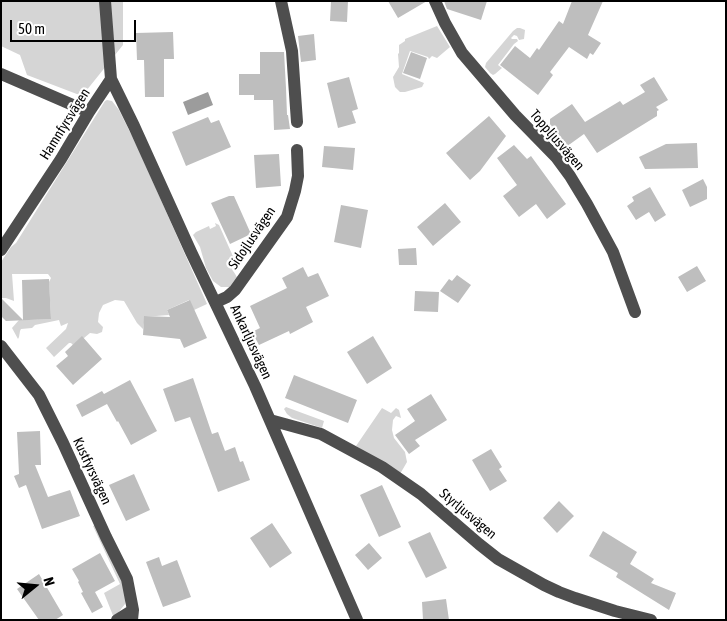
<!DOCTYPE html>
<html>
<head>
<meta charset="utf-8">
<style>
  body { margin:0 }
  #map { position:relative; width:727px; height:621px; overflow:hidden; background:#fff; font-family:"Asap Condensed",sans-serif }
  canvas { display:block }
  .frame { position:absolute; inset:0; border:2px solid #000; pointer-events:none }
  .north { position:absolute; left:10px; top:561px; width:50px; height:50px; -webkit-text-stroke:4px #fff; paint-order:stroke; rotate:73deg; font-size:14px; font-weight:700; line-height:20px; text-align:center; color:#000 }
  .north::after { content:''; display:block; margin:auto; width:18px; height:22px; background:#000; clip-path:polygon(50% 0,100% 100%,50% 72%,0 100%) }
  .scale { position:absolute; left:10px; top:20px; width:126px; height:22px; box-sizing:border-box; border:2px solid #000; border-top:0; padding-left:6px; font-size:15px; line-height:18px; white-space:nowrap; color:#000; -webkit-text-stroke:4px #fff; paint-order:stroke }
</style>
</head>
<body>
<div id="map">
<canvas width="727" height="621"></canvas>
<div class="frame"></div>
<div class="north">N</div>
<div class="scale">50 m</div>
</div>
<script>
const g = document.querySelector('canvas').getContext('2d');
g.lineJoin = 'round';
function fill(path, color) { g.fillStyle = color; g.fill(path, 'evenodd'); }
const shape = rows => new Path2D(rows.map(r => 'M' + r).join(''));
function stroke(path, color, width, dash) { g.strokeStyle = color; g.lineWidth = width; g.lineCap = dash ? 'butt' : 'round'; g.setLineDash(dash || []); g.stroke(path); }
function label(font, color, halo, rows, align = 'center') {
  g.font = font + ' "Asap Condensed",sans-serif'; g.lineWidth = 4.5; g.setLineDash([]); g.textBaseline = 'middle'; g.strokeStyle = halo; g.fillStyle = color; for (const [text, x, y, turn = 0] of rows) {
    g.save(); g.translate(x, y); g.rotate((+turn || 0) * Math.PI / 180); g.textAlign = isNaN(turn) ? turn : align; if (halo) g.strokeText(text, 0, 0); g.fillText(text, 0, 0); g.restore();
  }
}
fill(shape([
  [1,1,123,1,123,45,82,96,27,75,20,55,1,46],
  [437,26,450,47,437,58,432,56,429,59,428,57,410,51,402,74,424,83,422,87,405,92,400,92,395,87,393,77,399,67,398,54,399,53,399,45,405,41,405,39],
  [517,28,520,28,525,30,524,39,519,40,517,36,514,35,511,38,512,39,517,39,518,41,514,44,498,65,502,68,495,74,493,75,490,73,485,67,486,63,513,31],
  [107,100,112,101,119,110,137,146,207,304,194,310,189,300,167,310,169,315,156,316,145,316,143,329,137,323,124,301,115,300,103,305,99,313,98,322,103,327,102,332,97,334,90,333,84,338,73,345,71,343,69,343,54,357,46,348,66,329,68,323,61,326,59,320,35,325,32,328,21,329,20,331,19,337,18,339,12,328,19,320,51,319,49,282,51,278,48,274,12,274,14,301,6,298,1,298,1,262,11,247,16,243,105,101],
  [215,223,219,225,236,263,231,267,238,279,230,287,221,287,213,281,206,268,200,247,193,235,196,232,209,226,210,229,216,226],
  [286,407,324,421,322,428,292,418,287,414,284,409],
  [382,408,391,413,396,408,399,410,401,418,396,416,393,420,392,430,394,438,405,452,407,462,400,474,356,446],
  [97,524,127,593,127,598,125,604,114,618,104,593,120,584,93,526]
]), '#d5d5d5');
fill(shape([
  [208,92,213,105,188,115,183,102]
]), '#9c9c9c');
fill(shape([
  [331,1,348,1,347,22,330,21],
  [388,1,427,1,398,18],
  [444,1,487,1,481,20,447,9],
  [572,1,603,1,588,35,601,43,593,55,590,53,587,59,569,47,550,72,553,75,538,95,500,65,515,46,530,58,537,48,539,50,559,21,563,24],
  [173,32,174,59,164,59,164,97,145,97,144,60,137,60,136,33],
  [314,34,316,60,301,62,298,36],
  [260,52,284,52,286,88,287,115,288,115,290,129,274,130,273,100,254,100,254,95,239,95,239,74,260,74],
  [411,52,427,58,420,79,403,73],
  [349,77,358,109,352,111,356,123,338,128,327,83],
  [654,77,668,100,656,107,659,110,657,111,657,116,597,153,584,134,566,147,550,125,550,119,572,104,585,122,620,101,623,105,645,92,640,85],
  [489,116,506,136,480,171,470,180,446,153],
  [208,117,211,123,219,120,231,147,186,166,172,132],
  [697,143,698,168,645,169,639,157,666,144],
  [514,145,527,159,531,156,566,204,547,219,536,204,519,217,503,196,517,185,497,158],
  [324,146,355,148,353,170,322,167],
  [279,154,281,186,256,188,254,155],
  [703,179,707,187,707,199,690,207,682,190],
  [650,187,666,215,655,222,649,212,636,220,627,206,634,201,632,197],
  [229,196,234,196,251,234,230,244,211,203],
  [445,203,461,222,433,246,417,227],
  [341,205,368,210,361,248,334,242],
  [416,248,417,265,399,265,398,249],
  [697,266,706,281,687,292,678,277],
  [303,267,308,277,318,273,329,296,306,307,313,322,290,334,289,331,259,345,252,332,260,328,250,306,287,288,282,278],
  [457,275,471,285,458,303,440,291,449,279,452,281],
  [49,279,51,319,6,321,1,316,1,298,23,320,22,280],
  [415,291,439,292,438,312,414,311],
  [190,300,207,338,184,348,180,339,143,335,144,316,170,317,167,310],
  [82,336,102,359,73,385,56,366,68,356,65,352],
  [373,336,392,368,367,384,347,352],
  [294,375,357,400,348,423,285,398],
  [193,378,212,434,218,432,225,451,235,447,240,462,243,461,250,480,218,492,190,417,175,422,163,389],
  [130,380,157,431,131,445,118,421,117,422,107,404,82,417,76,405,102,391,104,394],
  [431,394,447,420,415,440,420,446,409,454,395,435,415,421,407,409],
  [40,431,41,465,35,465,48,497,70,490,80,516,42,529,26,485,19,488,14,476,19,474,17,432],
  [491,449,502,467,499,469,507,481,490,491,472,460],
  [134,474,150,510,126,521,109,485],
  [382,485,401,527,379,537,360,495],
  [559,501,574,516,557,533,543,518],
  [272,523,292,553,270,568,250,538],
  [603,531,637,552,630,564,654,579,651,583,676,593,669,610,616,577,618,573,589,556],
  [430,532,447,568,426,578,408,542],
  [369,543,382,558,368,570,355,555],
  [100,553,115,581,95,592,103,607,92,613,81,593,83,592,78,582,79,581,72,569],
  [159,557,162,566,177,560,191,597,163,607,146,562],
  [39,574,63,615,55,620,39,620,17,589],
  [446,599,449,620,423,620,422,602]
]), '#bebebe');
stroke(shape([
  [281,1,292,51,297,122],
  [435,1,445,23,462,53,515,115,556,157,570,176,587,204,613,252,635,312],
  [1,74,89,112],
  [111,79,134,126,191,252,255,386,357,620],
  [1,250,61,159,89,112,111,79,105,1],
  [216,302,227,297,235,290,287,217,295,191,298,176,297,150],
  [1,346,39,395,63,443,106,537,127,579,133,610,132,620],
  [270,420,321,434,382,467,421,494,479,544,498,559,544,585,559,592,575,598,615,611,651,620],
  [117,620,133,610]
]), '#4e4e4e', 12);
label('14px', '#000', '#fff', [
  ["Hamnfyrsvägen",65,124,-58],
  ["Toppljusvägen",557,140,49],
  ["Sidojlusvägen",252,238,-56],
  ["Ankarljusvägen",251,342,65],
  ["Kustfyrsvägen",92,471,65],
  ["Styrljusvägen",468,514,40]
]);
</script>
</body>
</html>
